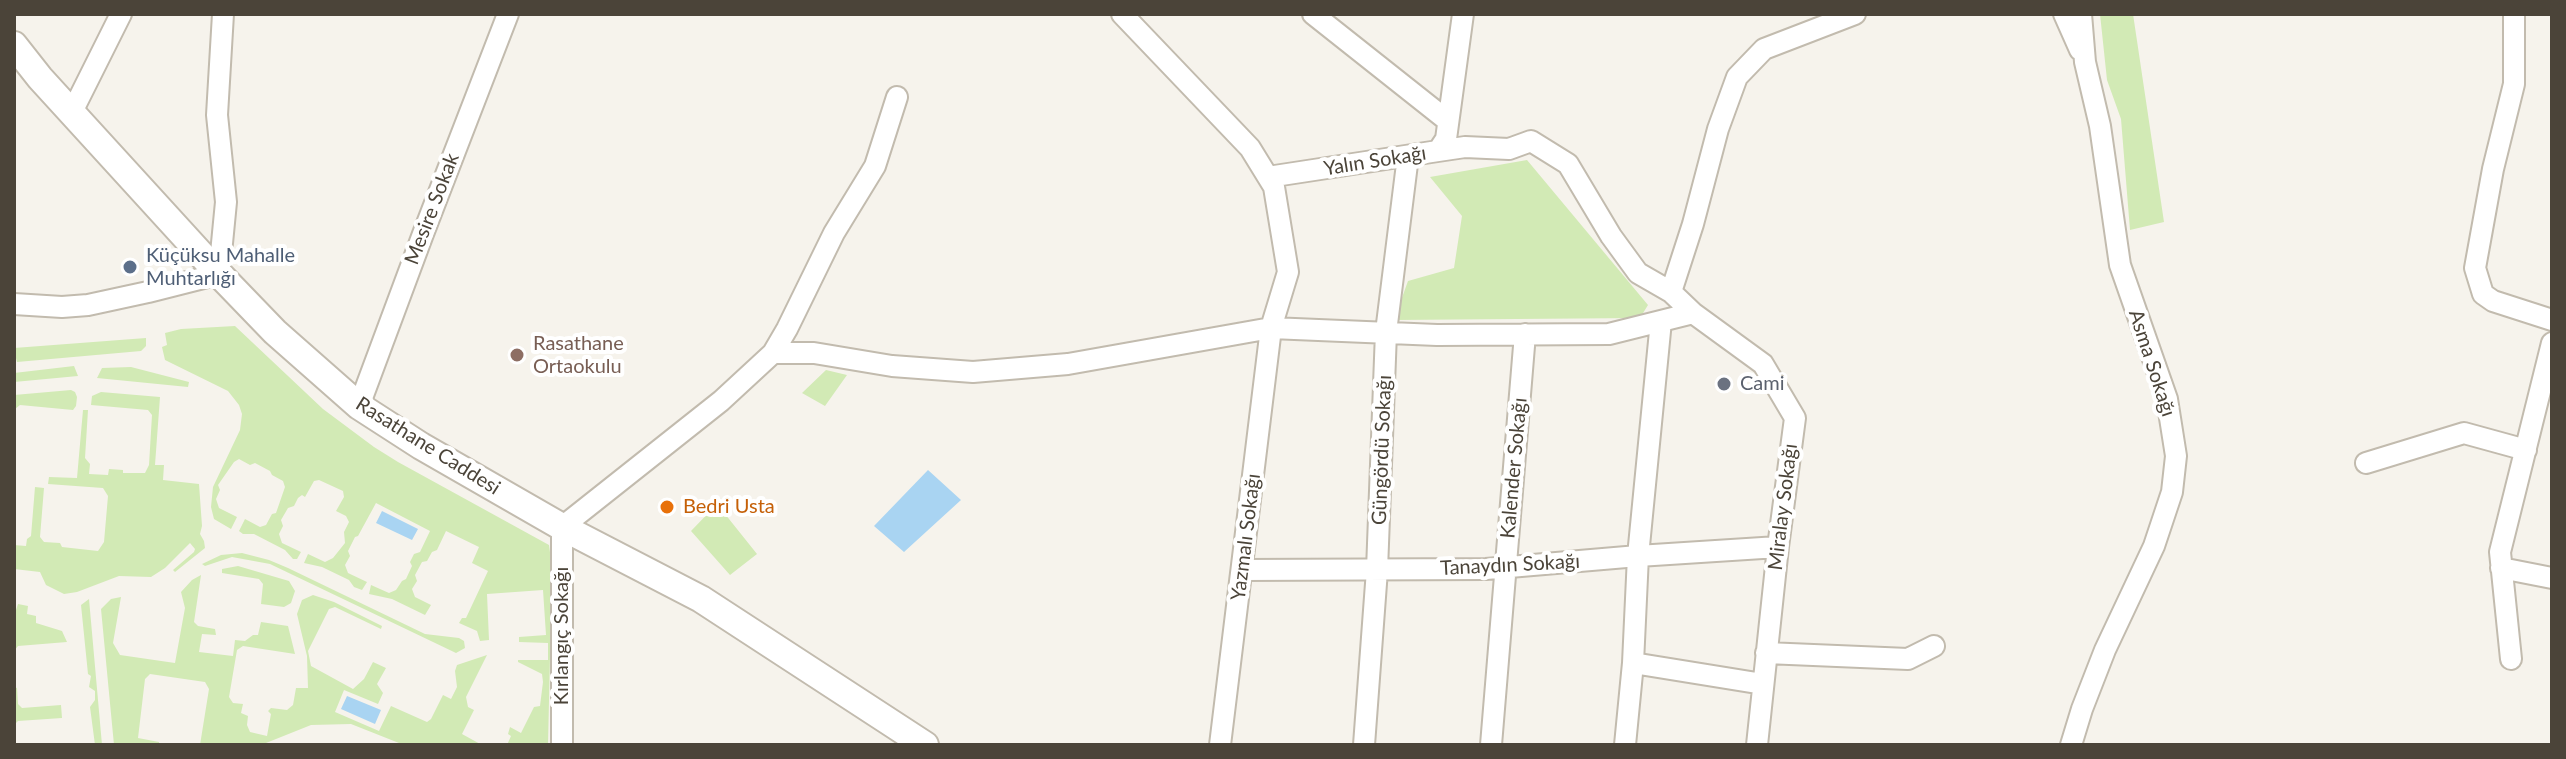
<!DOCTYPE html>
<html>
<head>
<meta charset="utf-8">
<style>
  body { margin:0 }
  #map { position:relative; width:2566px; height:759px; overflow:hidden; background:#f6f3ec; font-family:Lato,sans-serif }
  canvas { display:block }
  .frame { position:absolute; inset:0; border:16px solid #4b4439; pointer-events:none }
</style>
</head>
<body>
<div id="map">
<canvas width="2566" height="759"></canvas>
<div class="frame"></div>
</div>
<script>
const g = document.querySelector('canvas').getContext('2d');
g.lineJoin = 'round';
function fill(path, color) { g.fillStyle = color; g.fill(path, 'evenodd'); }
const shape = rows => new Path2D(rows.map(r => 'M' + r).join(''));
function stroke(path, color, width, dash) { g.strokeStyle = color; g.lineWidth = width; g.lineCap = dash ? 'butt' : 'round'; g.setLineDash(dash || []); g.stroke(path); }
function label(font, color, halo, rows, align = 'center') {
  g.font = font + ' Lato,sans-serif'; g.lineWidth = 8; g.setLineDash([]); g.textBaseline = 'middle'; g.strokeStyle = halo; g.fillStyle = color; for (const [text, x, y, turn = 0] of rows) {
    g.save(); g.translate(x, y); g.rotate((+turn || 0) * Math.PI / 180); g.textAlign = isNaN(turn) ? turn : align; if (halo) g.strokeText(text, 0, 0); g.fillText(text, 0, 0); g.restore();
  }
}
fill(shape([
  [2100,14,2133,14,2164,222,2130,230,2121,119,2107,80],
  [1527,160,1648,305,1640,318,1394,320,1408,281,1454,268,1462,216,1430,177],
  [235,326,323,409,374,447,398,462,549,545,552,567,548,745,507,745,511,736,508,734,510,727,521,733,534,707,540,706,543,682,542,674,518,662,518,660,548,660,548,643,519,642,519,637,546,635,543,590,487,594,489,640,480,641,477,631,459,623,462,618,466,618,488,571,472,563,479,547,446,531,437,550,432,552,427,561,422,562,415,575,417,581,412,589,415,597,431,605,425,615,392,599,369,594,371,585,389,593,396,590,402,581,406,579,412,566,410,562,414,554,420,552,430,531,376,503,358,536,355,537,348,551,350,556,345,565,348,573,367,582,362,590,354,587,349,580,322,567,304,563,308,554,325,562,333,558,345,543,344,532,349,522,346,516,336,511,344,497,343,491,319,480,314,481,305,497,302,495,298,498,294,506,288,508,281,520,283,526,279,534,282,543,301,552,297,559,293,559,285,550,254,534,243,534,239,531,245,519,260,527,266,525,272,514,276,513,285,487,283,481,272,475,270,471,255,463,250,465,239,459,234,462,218,485,220,490,216,499,219,508,237,517,231,529,214,519,211,507,213,487,240,430,242,414,239,405,228,391,165,360,162,347,167,345,165,333,181,329],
  [146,338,146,346,141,351,17,362,14,350,14,348],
  [74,366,78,376,14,382,14,373],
  [131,367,189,382,188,387,97,378,102,368],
  [826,370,847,375,825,406,802,393],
  [71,390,75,392,77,397,76,406,73,410,20,405,15,409,14,416,14,395],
  [101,392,160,397,155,465,164,465,163,480,199,484,202,526,200,534,204,541,205,548,175,572,173,570,194,552,195,549,190,543,165,568,151,577,119,576,77,592,64,594,46,585,40,572,14,569,14,545,26,546,27,539,31,536,35,487,44,488,40,537,44,542,60,543,62,547,98,551,104,542,108,496,103,488,48,484,49,477,77,478,83,410,88,410,85,458,90,464,89,474,108,475,109,469,123,470,123,473,145,473,149,465,152,415,148,410,91,405,92,396],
  [717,504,757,554,730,575,691,531],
  [242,553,269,560,288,568,425,634,459,638,464,641,465,648,456,653,270,564,232,557,205,566,202,564,221,555],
  [238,566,289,581,295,591,291,603,284,607,261,604,263,584,259,579,222,573,222,569],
  [201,575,194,622,198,626,215,629,216,635,202,634,199,652,233,656,235,640,245,641,253,635,258,635,261,622,288,626,295,654,243,646,237,650,229,697,233,703,243,704,241,713,248,716,247,725,250,732,267,736,271,714,268,711,271,708,287,710,293,705,296,688,308,688,307,656,297,614,302,600,313,595,334,602,382,626,381,629,335,607,329,609,308,651,311,666,353,689,364,679,373,662,386,668,377,684,383,693,378,704,344,690,335,712,379,731,391,706,427,722,431,719,443,695,451,699,457,687,455,671,457,665,487,655,466,697,468,707,474,710,462,734,482,745,404,745,351,724,311,725,261,745,200,745,209,689,205,682,150,674,145,679,138,738,159,742,159,745,114,745,101,609,111,599,121,597,113,643,120,655,175,663,185,608,181,592,192,580],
  [89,599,102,745,95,745,90,707,95,700,95,691,89,687,91,676,88,674,81,605],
  [18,604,28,606,27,614,36,616,36,623,62,631,67,642,18,646,14,651,14,616],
  [14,687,17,688,18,704,22,708,61,705,62,718,18,721,14,725]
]), '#d2eab5');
fill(shape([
  [928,470,961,500,904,552,874,526],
  [382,511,418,529,412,540,376,523],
  [347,696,381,710,375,724,341,709]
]), '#a9d4f2');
const minor = shape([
  [1122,14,1250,148,1274,187,1288,272,1271,328,1437,335,1609,334,1693,313,1671,292,1638,273,1611,236,1568,164,1531,141,1509,149,1465,147,1438,151],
  [1313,14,1448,121],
  [2064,14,2080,50],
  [2514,14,2514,84,2493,169,2475,268,2483,294,2493,301,2552,320],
  [72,112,121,14],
  [1268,177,1438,151,1446,139,1463,14],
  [1671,292,1693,224,1718,129,1737,77,1764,49,1855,14],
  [14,304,62,307,88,305,148,292,219,274,226,202,217,115,223,14],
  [1693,313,1763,364,1795,418,1778,547,1757,745],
  [773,353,814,353,892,366,973,372,1068,364,1271,328,1220,745],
  [359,406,423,234,508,14],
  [2366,463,2464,433,2526,450],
  [2501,568,2552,578],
  [1242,570,1486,569,1638,556,1778,547],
  [1766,653,1908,659,1934,646],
  [2511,659,2500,552,2552,343],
  [1633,663,1763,684],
  [562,745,562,527,721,401,773,353,787,329,834,233,875,166,897,97],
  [1364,745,1377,570,1386,332,1408,156],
  [1491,745,1525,334],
  [1625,745,1633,663,1638,556,1661,321],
  [2071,745,2082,709,2105,650,2154,546,2172,492,2176,456,2167,399,2120,265,2100,126,2085,62,2081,14]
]);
const tertiary = shape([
  [14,45,40,78,219,274,275,332,359,406,421,446,562,527,701,599,925,745]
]);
stroke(minor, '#c2bbae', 24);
stroke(tertiary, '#c2bbae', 30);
stroke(minor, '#fff', 20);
stroke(tertiary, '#fff', 26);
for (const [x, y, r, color] of [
  [130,267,8,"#5c6f8a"],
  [517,355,8,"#8d6e63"],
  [1724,384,8,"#6b7280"],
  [667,507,8,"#e8710a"]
]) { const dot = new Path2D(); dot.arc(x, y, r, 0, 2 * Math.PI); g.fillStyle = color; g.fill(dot); stroke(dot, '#fff', 3); }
label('20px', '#4b4439', '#fff', [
  ["Yalın Sokağı",1375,161,-9],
  ["Mesire Sokak",432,209,-69],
  ["Asma Sokağı",2152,363,72],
  ["Rasathane Caddesi",428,446,32],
  ["Güngördü Sokağı",1382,450,-88],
  ["Kalender Sokağı",1514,468,-85],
  ["Miralay Sokağı",1783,507,-83],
  ["Yazmalı Sokağı",1246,537,-83],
  ["Tanaydın Sokağı",1510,565,-3],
  ["Kırlangıç Sokağı",562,636,-90]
]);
label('20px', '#4e5e75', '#fff', [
  ["Küçüksu Mahalle",146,256],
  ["Muhtarlığı",146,279]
], 'left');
label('20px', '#785e54', '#fff', [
  ["Rasathane",533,344],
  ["Ortaokulu",533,367]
], 'left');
label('20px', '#5b616d', '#fff', [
  ["Cami",1740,384]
], 'left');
label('20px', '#c56008', '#fff', [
  ["Bedri Usta",683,507]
], 'left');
</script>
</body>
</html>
